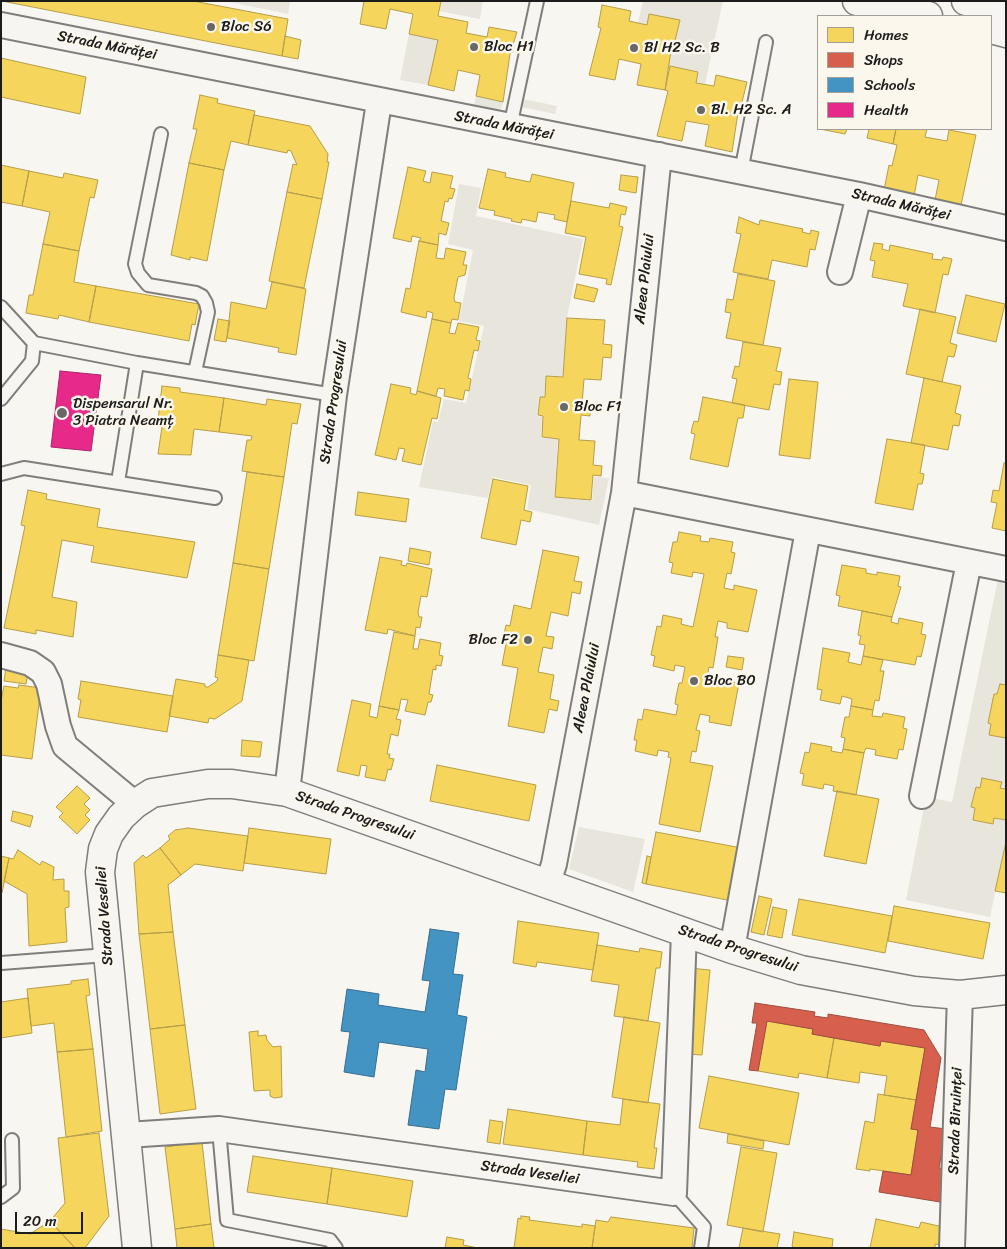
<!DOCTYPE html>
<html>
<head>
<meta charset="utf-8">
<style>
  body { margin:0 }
  #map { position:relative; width:1007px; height:1249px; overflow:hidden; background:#f8f6f0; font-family:Sriracha,sans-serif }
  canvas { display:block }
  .frame { position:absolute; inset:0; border:2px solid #1c1c1c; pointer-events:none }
  .legend { position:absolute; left:817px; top:15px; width:175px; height:115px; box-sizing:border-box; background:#fbf7ec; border:1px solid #a29f99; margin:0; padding:6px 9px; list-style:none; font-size:15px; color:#1c1c1c }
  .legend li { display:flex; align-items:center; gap:10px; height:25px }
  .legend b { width:25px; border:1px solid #a29f99 }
  .scale { position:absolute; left:15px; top:1212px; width:68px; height:22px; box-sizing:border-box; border:2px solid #1c1c1c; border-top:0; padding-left:6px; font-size:15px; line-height:18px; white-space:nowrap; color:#1c1c1c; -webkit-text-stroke:4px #fbf7ec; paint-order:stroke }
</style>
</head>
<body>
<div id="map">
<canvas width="1007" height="1249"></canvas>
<div class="frame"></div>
<ul class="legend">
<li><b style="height:14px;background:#f6d55c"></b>Homes</li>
<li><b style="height:14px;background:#d6604d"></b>Shops</li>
<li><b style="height:14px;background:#4393c3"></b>Schools</li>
<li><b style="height:14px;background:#e7298a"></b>Health</li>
</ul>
<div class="scale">20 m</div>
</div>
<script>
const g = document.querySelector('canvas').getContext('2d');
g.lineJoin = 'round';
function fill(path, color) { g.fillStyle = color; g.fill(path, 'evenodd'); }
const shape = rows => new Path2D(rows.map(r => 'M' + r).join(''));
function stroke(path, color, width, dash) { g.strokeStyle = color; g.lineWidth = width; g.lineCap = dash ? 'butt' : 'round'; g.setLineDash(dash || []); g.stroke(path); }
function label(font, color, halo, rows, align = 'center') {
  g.font = font + ' Sriracha,sans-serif'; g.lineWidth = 5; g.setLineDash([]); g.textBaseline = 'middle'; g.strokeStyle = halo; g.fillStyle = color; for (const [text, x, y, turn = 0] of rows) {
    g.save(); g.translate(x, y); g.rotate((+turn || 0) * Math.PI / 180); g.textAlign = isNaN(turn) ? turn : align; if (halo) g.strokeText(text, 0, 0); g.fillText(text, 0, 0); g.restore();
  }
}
fill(shape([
  [225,1,285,1,290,2,288,14],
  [441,1,483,1,480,19,439,11],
  [643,1,723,1,705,84,696,83,698,72,668,65,679,20,647,25,638,23],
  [409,34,438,40,428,85,400,80],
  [476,96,503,102,502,107,496,114,473,109],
  [523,99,557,106,555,114,521,107],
  [459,184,481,188,476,216,583,239,567,317,563,376,546,376,544,397,539,397,537,416,542,417,541,438,558,439,554,497,592,501,594,477,609,478,599,525,527,509,531,485,492,477,488,498,419,487,433,421,438,422,444,399,466,403,484,326,459,321,473,250,448,244],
  [998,579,1006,580,1006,685,1000,684,988,723,991,724,990,735,1006,738,1006,789,1000,788,1001,782,982,778,980,788,976,788,971,807,975,808,973,820,993,824,994,818,1006,820,1006,842,990,917,906,900,926,797,952,802],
  [579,827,645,839,633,892,569,869]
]), '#e8e5dd');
const homes = shape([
  [2,1,193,1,288,19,282,56,2,1],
  [364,1,441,1,438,16,468,22,466,33,487,37,489,27,517,32,510,54,503,102,476,96,480,75,458,70,454,91,428,85,438,40,409,34,413,14,390,9,386,29,360,24,364,1],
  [602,5,631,11,629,21,647,25,649,14,680,20,674,45,672,44,665,90,637,85,641,64,619,59,615,80,589,75,601,28,598,27,602,5],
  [285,36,301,40,298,59,282,56,285,36],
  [1,58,86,77,80,114,1,97,1,58],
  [670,66,698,72,696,83,714,86,716,75,747,82,741,106,739,106,732,152,705,146,709,125,686,121,682,141,657,136,668,91,665,90,670,66],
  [200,95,218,99,217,103,255,111,248,145,231,141,224,170,189,163,197,129,193,129,200,95],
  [254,115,310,126,328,154,327,162,329,162,322,199,287,192,293,164,297,165,291,151,288,150,287,153,248,145,254,115],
  [820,129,847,129,845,134,820,129],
  [869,129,896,129,893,144,867,138,869,129],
  [896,129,927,129,925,137,947,141,949,130,976,135,961,205,935,200,939,180,918,175,914,196,884,190,889,165,892,166,897,145,893,144,896,129],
  [189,163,224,170,207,261,190,257,190,260,171,255,189,163],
  [1,165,29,171,22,206,1,202,1,165],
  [408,167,426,171,423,181,430,183,432,172,453,176,450,188,455,189,452,199,449,198,448,202,445,201,441,221,449,223,446,235,439,233,438,245,419,241,421,238,412,236,411,242,393,238,408,167],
  [488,169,506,173,505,177,530,182,532,174,574,183,567,222,554,219,555,215,538,212,536,222,522,219,521,223,511,221,512,219,494,215,495,211,479,208,488,169],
  [29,171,63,178,64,173,98,180,94,198,90,197,79,251,43,244,50,212,22,206,29,171],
  [621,175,638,177,636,193,619,190,621,175],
  [287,192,322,199,304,288,269,281,287,192],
  [571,201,609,208,610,203,627,207,625,215,621,214,619,226,623,227,611,285,606,284,607,279,579,274,586,237,565,233,571,201],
  [739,217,759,225,760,220,803,229,802,232,810,234,811,230,819,232,815,250,810,249,807,267,772,260,768,279,733,272,741,234,736,233,739,217],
  [419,241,438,245,436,258,444,259,446,248,466,252,463,265,467,265,465,275,458,277,454,298,455,302,461,303,458,320,452,319,451,323,432,319,433,313,427,311,426,318,401,312,406,288,410,289,419,241],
  [874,243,883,244,882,249,889,251,890,245,933,254,932,259,942,260,943,257,952,259,948,275,943,274,935,313,903,306,908,284,872,277,875,261,870,260,874,243],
  [43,244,79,251,74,282,96,286,89,322,59,315,58,319,26,313,29,295,33,295,43,244],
  [738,274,775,281,763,345,726,338,731,313,725,312,726,306,727,299,733,300,738,274],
  [272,282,306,289,296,355,278,352,279,348,227,338,231,302,266,309,272,282],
  [577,284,598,289,594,302,574,298,577,284],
  [96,286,199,304,195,325,192,324,189,341,89,322,96,286],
  [966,295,1005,304,996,342,957,333,966,295],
  [920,309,956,317,950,343,957,345,954,357,948,356,942,382,906,374,920,309],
  [567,318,605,320,603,344,612,345,611,358,603,357,601,380,584,379,582,404,591,404,590,416,581,415,579,440,595,441,593,465,602,466,601,476,593,475,591,500,555,497,559,439,542,437,543,416,538,415,540,397,545,397,546,376,563,377,567,318],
  [218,319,230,321,226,342,214,340,218,319],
  [432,319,451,323,449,333,455,334,458,323,479,327,476,340,480,341,478,351,474,350,468,378,471,379,469,391,465,390,463,400,444,396,445,389,438,388,436,396,417,391,432,319],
  [743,342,781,348,776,371,782,372,780,385,774,384,769,410,732,403,737,379,732,378,735,366,739,367,743,342],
  [924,378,961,386,955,413,961,415,959,426,953,425,948,450,911,443,924,378],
  [789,379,818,382,810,459,779,455,789,379],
  [391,384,411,388,410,393,416,395,417,391,441,398,437,419,432,418,421,465,402,461,405,449,399,448,396,460,375,455,391,384],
  [162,386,180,388,180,392,224,398,219,432,194,429,191,455,158,454,163,420,158,420,162,386],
  [703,397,745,405,743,418,738,418,728,467,690,459,695,434,691,433,692,428,694,421,698,422,703,397],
  [224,398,266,405,267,399,301,404,297,424,292,423,284,477,242,471,247,440,251,440,252,436,219,432,224,398],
  [887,439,925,445,920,473,924,474,923,480,922,484,918,484,913,510,875,503,887,439],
  [1004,463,1006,463,1006,531,992,528,997,503,991,502,993,490,999,491,1004,463],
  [247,472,284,477,269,569,233,563,247,472],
  [493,479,528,486,524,510,532,512,530,522,521,520,516,545,481,538,493,479],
  [28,490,47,494,46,499,100,509,97,527,195,542,187,578,91,562,94,546,62,540,52,597,77,602,73,637,36,630,36,634,4,628,25,526,21,525,28,490],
  [358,492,409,499,406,522,355,515,358,492],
  [679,532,701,536,700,541,709,542,710,538,733,542,731,552,735,553,731,574,727,573,724,588,734,590,734,585,757,590,748,632,727,628,727,623,718,621,715,637,718,637,713,668,709,667,706,683,715,684,716,679,739,683,731,726,709,722,710,716,700,714,696,730,700,731,696,752,692,751,690,762,713,766,700,832,659,824,671,758,668,757,669,752,658,750,657,756,635,751,637,740,634,740,638,719,642,720,644,709,676,715,678,705,675,704,676,697,679,683,682,683,685,667,675,665,674,671,653,666,655,656,651,655,657,626,661,627,663,615,682,619,681,624,693,627,704,574,693,572,692,577,671,573,673,563,669,562,673,542,677,542,679,532],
  [410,548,431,552,429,565,408,561,410,548],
  [543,550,579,557,574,581,582,582,580,594,572,592,568,616,551,612,546,636,554,637,552,649,543,647,538,672,554,675,550,699,559,701,557,711,549,709,544,733,508,726,518,668,502,665,506,644,502,643,506,625,510,626,514,605,531,609,543,550],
  [380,557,402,561,401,565,406,566,407,563,432,569,427,597,421,596,418,612,419,617,422,617,420,628,416,627,415,636,388,629,387,634,365,630,380,557],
  [233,563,269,569,254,661,218,655,233,563],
  [842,565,866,569,866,573,877,575,877,572,900,576,898,586,901,587,892,617,838,606,840,596,836,595,842,565],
  [862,611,892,617,891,622,898,624,899,618,923,623,921,634,926,635,921,657,917,656,915,665,863,656,865,645,859,644,861,636,858,635,862,611],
  [394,632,415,636,413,649,418,649,420,639,441,643,439,655,443,656,441,666,436,665,436,670,433,669,429,694,433,695,431,702,428,702,425,715,405,711,408,700,401,699,399,710,379,706,394,632],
  [823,648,850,653,848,662,861,665,863,656,883,660,880,671,884,671,879,701,875,700,873,710,851,706,852,699,842,696,840,704,820,700,822,690,817,689,823,648],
  [218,655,249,660,242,701,215,719,209,718,208,723,169,716,176,679,205,684,205,687,208,687,217,681,218,678,215,677,218,655],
  [728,656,744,658,742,670,726,667,728,656],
  [6,668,28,672,26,684,4,681,6,668],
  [81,681,173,696,167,732,78,717,81,700,78,699,81,681],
  [1000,684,1006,685,1006,738,989,735,991,724,988,723,994,694,997,694,1000,684],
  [19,685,41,688,32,759,1,755,1,701,4,686,18,688,19,685],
  [352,700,371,704,369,716,377,718,379,706,399,710,396,719,401,720,398,736,391,734,387,754,390,754,389,758,394,759,391,770,388,769,385,781,365,777,367,766,361,765,359,776,337,771,352,700],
  [851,706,873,710,872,716,882,717,883,713,905,717,903,728,907,729,903,750,899,749,897,759,875,755,876,750,866,748,864,753,843,749,845,738,841,737,845,717,849,717,851,706],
  [242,740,262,742,260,757,241,756,242,740],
  [811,743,832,747,831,751,842,753,843,749,864,753,856,795,833,791,834,786,824,784,823,789,802,785,804,774,800,773,805,752,809,753,811,743],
  [437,765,536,785,529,821,430,801,437,765],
  [982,778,1002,782,1000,788,1006,789,1006,820,994,818,993,824,973,820,975,808,971,807,976,787,980,788,982,778],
  [77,786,90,798,84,804,90,810,85,815,90,820,77,834,59,817,63,813,56,807,77,786],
  [837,791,879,799,866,864,824,856,837,791],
  [13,811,33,816,30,827,11,821,13,811],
  [188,828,248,836,243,871,195,864,181,875,160,848,170,839,168,836,175,830,188,828],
  [249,828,331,839,326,874,244,863,249,828],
  [656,832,747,849,737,902,646,884,656,832],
  [1006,842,1006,893,995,891,1006,842],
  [160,848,181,875,168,885,173,932,139,934,134,863,143,855,146,858,160,848],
  [18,850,40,865,42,861,54,867,53,880,64,879,64,891,69,891,69,907,65,908,67,942,29,946,27,894,4,881,9,858,13,859,18,850],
  [1,856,9,858,2,893,1,893,1,856],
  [647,856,651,857,646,884,642,883,647,856],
  [759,896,772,899,764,935,751,932,759,896],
  [799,899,892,916,885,953,792,935,799,899],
  [894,906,990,923,983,959,888,941,894,906],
  [773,907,787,910,782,938,767,935,773,907],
  [518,921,599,933,593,970,537,962,536,967,513,963,518,921],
  [173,932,185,1025,150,1029,139,934,173,932],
  [597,945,639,952,640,948,662,952,660,968,656,968,648,1021,614,1016,619,985,591,981,597,945],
  [689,968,710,970,702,1055,686,1054,689,968],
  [88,979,90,995,86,996,93,1049,57,1052,54,1023,31,1026,27,989,71,984,71,981,88,979],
  [28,998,32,1033,1,1038,1,1002,28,998],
  [624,1017,660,1023,648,1103,612,1097,624,1017],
  [767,1021,813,1029,812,1034,834,1038,827,1078,799,1073,798,1078,758,1071,767,1021],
  [185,1025,196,1109,160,1114,150,1029,185,1025],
  [258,1031,258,1036,266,1035,267,1040,273,1047,281,1046,282,1097,274,1098,270,1096,270,1090,254,1091,249,1032,258,1031],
  [834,1038,880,1046,881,1041,925,1048,916,1100,884,1095,887,1076,860,1072,859,1083,827,1078,834,1038],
  [93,1049,102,1131,66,1137,57,1052,93,1049],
  [709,1076,799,1093,789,1145,699,1128,709,1076],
  [878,1094,916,1100,911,1129,918,1130,911,1175,870,1169,870,1171,856,1169,865,1121,874,1123,878,1094],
  [623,1099,660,1104,654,1148,657,1148,654,1169,637,1167,638,1162,583,1155,587,1121,620,1125,623,1099],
  [508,1109,587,1121,583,1155,503,1144,508,1109],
  [490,1120,503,1122,500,1144,487,1142,490,1120],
  [99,1133,109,1216,85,1248,75,1248,50,1221,65,1203,58,1138,99,1133],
  [728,1134,764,1141,763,1149,727,1143,728,1134],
  [202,1142,211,1224,175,1229,165,1147,202,1142],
  [741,1147,777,1153,763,1232,727,1225,741,1147],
  [253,1156,332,1168,327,1204,247,1192,253,1156],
  [332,1168,413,1181,407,1217,327,1204,332,1168],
  [521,1216,530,1217,529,1220,582,1227,582,1224,595,1226,592,1248,514,1248,518,1218,521,1219,521,1216],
  [611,1217,694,1228,692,1248,592,1248,596,1220,608,1222,611,1217],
  [876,1219,919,1228,921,1222,943,1227,940,1245,935,1244,935,1248,870,1248,876,1219],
  [50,1221,75,1248,1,1248,1,1229,30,1234,50,1221],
  [211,1224,214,1248,177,1248,175,1229,211,1224],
  [743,1228,780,1234,777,1248,739,1248,743,1228],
  [794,1232,833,1239,832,1248,794,1248,792,1246,794,1232],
  [447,1237,464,1240,463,1245,478,1248,445,1248,447,1237]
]);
fill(homes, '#f6d55c');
stroke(homes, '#b59e49', 1);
const shops = shape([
  [755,1003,815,1012,814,1016,828,1018,828,1014,924,1030,941,1058,930,1127,946,1129,939,1168,949,1170,945,1195,942,1195,940,1202,879,1192,883,1171,911,1175,918,1130,911,1129,925,1048,881,1041,880,1046,834,1038,812,1034,813,1029,767,1021,758,1071,749,1070,757,1023,752,1023,755,1003]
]);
fill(shops, '#d6604d');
stroke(shops, '#9e4c3e', 1);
const schools = shape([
  [430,929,459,933,453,974,463,975,457,1015,467,1017,456,1090,445,1089,439,1129,408,1125,416,1070,425,1072,428,1049,379,1042,374,1077,344,1072,350,1032,341,1031,347,989,379,994,378,1005,425,1012,430,981,422,980,430,929]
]);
fill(schools, '#4393c3');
stroke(schools, '#376f91', 1);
const health = shape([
  [60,371,101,375,91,451,51,447,60,371]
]);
fill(health, '#e7298a');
stroke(health, '#aa2569', 1);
const lane = shape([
  [510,127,537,1],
  [161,134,135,264,138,273,148,285,196,293,202,296,206,303,208,312,195,372],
  [741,172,766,42],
  [1,307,34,343,137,363,118,482],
  [137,363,334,395],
  [1,399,32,361,34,343],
  [1,474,24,468,215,498],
  [1,963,107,955],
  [219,1129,227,1220,330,1240,336,1248],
  [674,1193,704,1227,701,1248],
  [1,1197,13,1188,12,1140]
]);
const street = shape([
  [1,25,859,195,1006,228],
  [659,155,624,493,1006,569],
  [840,272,859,195],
  [1,655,30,663,43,672,49,684,58,726,65,746,135,804],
  [287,792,334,395,379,102],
  [922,796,969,562],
  [548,883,554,864,624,493],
  [732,949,808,530],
  [127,1135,219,1129,674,1193,684,932],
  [952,1248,960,995]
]);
const secondary = shape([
  [137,1248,100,872,103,849,109,834,121,817,135,804,152,793,208,784,232,784,287,792,732,949,801,970,914,991,960,995,1006,990]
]);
const primary = shape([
  [857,1,928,16],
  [966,1,1006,9],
  [991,29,1006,33]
]);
stroke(lane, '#7f7e7b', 16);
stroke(street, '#7f7e7b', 28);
stroke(secondary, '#7f7e7b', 31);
stroke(primary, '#7f7e7b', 31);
stroke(lane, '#f6f5f1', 12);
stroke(street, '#f6f5f1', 24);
stroke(secondary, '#f6f5f1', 28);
stroke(primary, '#f6f5f1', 28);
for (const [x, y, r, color] of [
  [211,27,5,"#696866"],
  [474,47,5,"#696866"],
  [634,48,5,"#696866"],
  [701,110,5,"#696866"],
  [564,407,5,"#696866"],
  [62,413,6,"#696866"],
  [528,640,5,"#696866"],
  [694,681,5,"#696866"]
]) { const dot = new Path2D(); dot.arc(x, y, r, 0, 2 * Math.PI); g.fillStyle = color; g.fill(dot); stroke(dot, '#fbf7ec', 2); }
label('15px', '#1c1c1c', '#fbf7ec', [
  ["Bloc S6",221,27],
  ["Bloc H1",484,47],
  ["Bl H2 Sc. B",644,48],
  ["Bl. H2 Sc. A",711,110],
  ["Dispensarul Nr.",73,404],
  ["3 Piatra Neamț",73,421],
  ["Bloc F1",574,407],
  ["Bloc F2",518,640,"right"],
  ["Bloc B0",704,681]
], 'left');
label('15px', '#1c1c1c', '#fbf7ec', [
  ["Strada Mărăței",107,46,11],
  ["Strada Mărăței",504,126,11],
  ["Strada Mărăței",901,205,13],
  ["Aleea Plaiului",645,279,-84],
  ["Strada Progresului",334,402,-82],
  ["Aleea Plaiului",587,688,-79],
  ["Strada Progresului",355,816,19],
  ["Strada Veseliei",105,916,-94],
  ["Strada Progresului",738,949,18],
  ["Strada Biruinței",956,1121,-88],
  ["Strada Veseliei",530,1173,8]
]);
</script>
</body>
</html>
